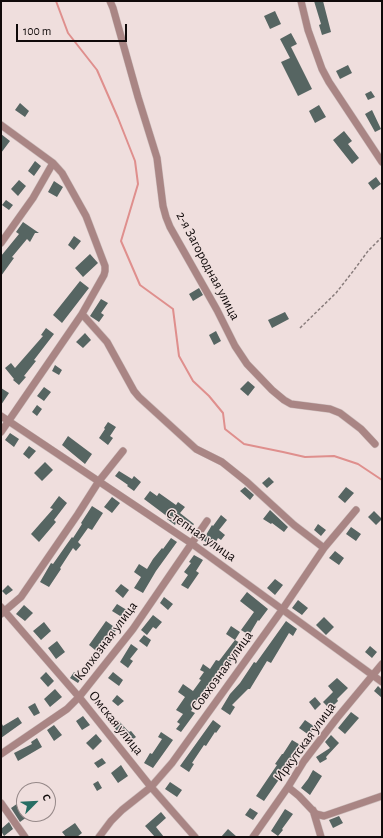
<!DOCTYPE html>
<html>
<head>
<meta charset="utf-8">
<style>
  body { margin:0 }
  #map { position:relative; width:383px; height:838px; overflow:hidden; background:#efdedd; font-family:"Alegreya Sans",sans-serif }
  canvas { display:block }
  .frame { position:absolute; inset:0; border:2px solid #100a0a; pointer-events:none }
  .north { position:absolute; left:16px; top:782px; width:40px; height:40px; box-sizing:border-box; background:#efdedd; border:1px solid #968989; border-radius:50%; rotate:66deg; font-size:11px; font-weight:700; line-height:16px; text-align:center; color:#100a0a }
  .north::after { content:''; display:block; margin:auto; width:14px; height:18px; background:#276e64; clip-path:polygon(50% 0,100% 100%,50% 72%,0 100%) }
  .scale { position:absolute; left:16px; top:24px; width:111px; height:18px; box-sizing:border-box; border:2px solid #100a0a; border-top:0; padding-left:5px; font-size:12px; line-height:14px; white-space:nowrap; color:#100a0a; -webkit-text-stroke:3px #efdedd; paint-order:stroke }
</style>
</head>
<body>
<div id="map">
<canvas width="383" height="838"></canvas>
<div class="frame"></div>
<div class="north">С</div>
<div class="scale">100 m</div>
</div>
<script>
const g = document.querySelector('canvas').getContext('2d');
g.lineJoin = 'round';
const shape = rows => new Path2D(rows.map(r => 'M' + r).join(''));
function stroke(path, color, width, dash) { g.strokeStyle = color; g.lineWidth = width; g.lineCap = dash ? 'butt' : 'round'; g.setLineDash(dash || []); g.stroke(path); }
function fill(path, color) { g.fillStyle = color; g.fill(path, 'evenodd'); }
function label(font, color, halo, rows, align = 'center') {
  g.font = font + ' "Alegreya Sans",sans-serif'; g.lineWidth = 3; g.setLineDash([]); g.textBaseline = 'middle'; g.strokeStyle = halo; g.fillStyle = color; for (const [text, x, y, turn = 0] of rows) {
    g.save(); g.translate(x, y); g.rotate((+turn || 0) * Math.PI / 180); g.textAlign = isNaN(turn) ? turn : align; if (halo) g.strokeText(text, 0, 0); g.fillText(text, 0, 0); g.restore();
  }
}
stroke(shape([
  [56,1,68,33,97,70,118,118,135,161,138,184,121,241,140,285,173,309,179,356,193,381,209,396,223,413,225,429,244,444,283,452,305,457,334,456,358,464,382,480]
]), '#df8f8d', 2);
fill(shape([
  [314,1,323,1,331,32,322,35,319,25,321,24],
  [275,11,281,24,270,29,264,16],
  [291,33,297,44,291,47,312,89,298,96,281,62,290,58,280,39],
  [348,65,352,73,340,79,336,71],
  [371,91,375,97,368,100,365,94],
  [20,103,29,111,25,117,15,110],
  [319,105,326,117,315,123,309,111],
  [372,110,381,129,375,132,365,114],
  [344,131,352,141,348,144,359,158,352,164,333,140],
  [1,134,10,141,1,153],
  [35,161,41,166,34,176,28,171],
  [376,177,381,184,373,190,368,183],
  [19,180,26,186,18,196,11,189],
  [54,181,63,187,57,197,48,192],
  [6,200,13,205,9,210,2,205],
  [23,222,39,233,35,233,30,242,27,239,12,257,14,258,1,276,1,256,19,234,16,232],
  [74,236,81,241,74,250,68,245],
  [90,254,98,263,83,277,75,268],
  [80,281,89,288,62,323,53,315],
  [199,288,203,295,193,301,189,294],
  [101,299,108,303,101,313,104,315,99,322,90,316],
  [285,312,289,319,272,328,268,320],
  [46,328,54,334,34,360,36,361,24,376,26,377,19,385,13,380,14,379,5,368,11,363,15,368,43,336,41,335],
  [216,331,221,341,214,345,209,335],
  [85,333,91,340,83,348,76,342],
  [55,365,62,370,59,375,52,371],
  [248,381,255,387,248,396,240,389],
  [44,387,51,392,44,401,37,396],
  [1,388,9,393,1,405],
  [37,405,42,409,37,416,32,412],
  [108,422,116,427,110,436,113,438,108,445,99,438,105,429,104,428],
  [10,433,19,439,14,447,5,440],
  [68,436,92,454,85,464,62,445],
  [29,446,36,451,29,459,23,454],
  [45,462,53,470,42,481,34,473],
  [119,471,132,479,134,476,141,482,134,491,127,486,128,485,115,476],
  [269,477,274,482,267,488,262,483],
  [245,487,254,495,250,500,240,491],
  [346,487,354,493,345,503,338,497],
  [150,491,157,496,159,493,176,505,178,502,185,507,180,513,194,524,188,532,176,523,175,525,167,519,168,517,144,499],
  [59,496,67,503,54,520,56,522,39,542,31,534,53,509,50,508],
  [112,497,120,503,112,513,104,507],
  [92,506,103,513,92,530,88,528,78,542,81,545,76,551,73,548,60,568,61,569,49,587,40,582,51,563,53,564,67,544,72,537,73,538,82,524,81,523],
  [270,510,288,527,284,532,272,523,271,524,263,519],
  [374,511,382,519,376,525,368,517],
  [221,515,227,520,219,530,225,535,221,540,218,538,213,547,203,540,212,525,213,526],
  [318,524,326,530,321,536,314,530],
  [351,527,361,534,356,541,346,534],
  [171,538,177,542,156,571,143,593,134,588,141,577,134,572,139,564,147,569,153,559,162,548,163,549],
  [335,551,344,558,339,565,329,558],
  [194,555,203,560,196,571,199,573,188,589,181,585,188,575,184,572,191,563,189,562],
  [275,579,283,585,275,595,267,588],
  [121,584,129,590,123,598,115,591],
  [8,585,13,590,6,595,2,591],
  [247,592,268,609,259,621,258,620,249,635,241,630,254,612,240,601],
  [164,597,173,604,168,610,160,603],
  [298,600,308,608,302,615,292,608],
  [117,604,130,612,125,619,112,611],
  [24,605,33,613,25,621,16,614],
  [153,615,162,622,156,629,153,627,147,635,141,630],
  [324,617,334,627,326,635,316,625],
  [106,621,117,629,107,643,109,644,100,654,89,645],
  [286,621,297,629,293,636,289,633,271,663,267,661,250,689,248,689,232,705,235,707,230,715,221,709,230,694,240,683,254,662,256,663],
  [44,622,51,631,41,640,33,631],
  [231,626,240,632,235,640,226,634],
  [144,635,151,640,147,647,139,641],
  [235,640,242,644,230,662,228,661,220,674,218,672,201,696,191,711,195,713,181,732,176,729,180,724,177,722,183,714,176,710,185,697,178,692,183,684,193,691,201,680,199,679,204,672,200,670,203,664,210,669,216,660,219,661],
  [57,641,65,652,56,659,48,648],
  [131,644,138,649,130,659,133,661,128,668,120,662],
  [370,646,377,652,372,658,365,652],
  [46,672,54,681,48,687,40,678],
  [74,672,82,677,78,683,70,678],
  [113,672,123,680,119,686,108,678],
  [337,678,348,688,337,699,338,701,330,709,323,702,333,692,328,686],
  [378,686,382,690,382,698,374,691],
  [55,689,62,697,50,707,44,699],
  [117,695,124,701,118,706,112,701],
  [315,697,321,704,315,710,309,702],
  [35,703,40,713,34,716,28,707],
  [351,712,359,718,345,734,338,728],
  [83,716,90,725,82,730,76,721],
  [18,717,22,723,1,738,1,722,3,726],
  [118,720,129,732,131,731,136,737,128,743,120,731,118,732,112,725],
  [213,720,221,726,216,733,215,732,206,746,204,745,192,763,194,764,189,772,180,766],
  [305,720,315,727,309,735,299,728],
  [54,725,62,735,54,741,47,730],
  [161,732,173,740,153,768,144,763,150,753,152,754,162,739,158,737],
  [96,734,102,741,93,750,86,743],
  [331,735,339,743,326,757,327,759,320,763,316,757,330,748,325,742],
  [37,738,42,747,18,761,14,753,32,744,31,742],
  [292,740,302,746,279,777,280,778,264,801,256,796,277,765,275,764,282,754,283,754],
  [102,758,106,763,98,768,94,763],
  [121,765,128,776,118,783,111,773],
  [313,770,322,776,310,795,301,788,308,779],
  [98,781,102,788,97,791,93,784],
  [170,782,182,790,177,797,165,789],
  [24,799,24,814,31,814,20,822,11,808],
  [250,808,258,813,253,820,245,815],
  [285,809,293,814,282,829,283,830,278,836,271,831],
  [161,812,166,818,156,827,164,837,155,837,145,826],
  [339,816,343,823,333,828,329,820],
  [9,822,13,829,4,836,1,831,1,829],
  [75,823,82,833,77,837,66,837,62,832],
  [228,829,237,837,221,837]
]), '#566562');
const minor = shape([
  [110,1,113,8,138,97,157,158,163,206,166,217,170,227,217,310,235,346,247,364,272,390,284,400,291,404,330,409,340,413,361,429,375,444],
  [301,1,308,30,322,69,329,82,382,162],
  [1,125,53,163,62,173,86,216,105,266,105,271,104,275,82,314,1,432],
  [1,243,33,198,53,163],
  [82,314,107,342,134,391,139,397,196,449,222,462,247,482,294,525,324,548],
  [1,416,191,543,382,682],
  [1,607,79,697,151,787,195,837],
  [1,614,21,597,78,514,99,481,123,451],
  [1,754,67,709,79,697,133,629,207,521],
  [288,787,299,796,316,814,324,816,382,796],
  [1,803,25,837],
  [313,810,321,837],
  [99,837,111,821,122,810,151,787,172,763,282,610,324,548,356,510],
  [253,837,288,787,304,761,337,718,382,664]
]);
stroke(minor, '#cbbcbb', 8);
stroke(shape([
  [300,328,336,293,354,270,368,251,382,237]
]), '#897d7c', 1.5, [3, 2]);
stroke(minor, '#a98584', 7);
label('14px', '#100a0a', '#efdedd', [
  ["2-я Загородная улица",208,266,62],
  ["Степная улица",201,535,35],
  ["Колхозная улица",106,641,-53],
  ["Совхозная улица",222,671,-54],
  ["Омская улица",116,723,51],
  ["Иркутская улица",305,742,-54]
]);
</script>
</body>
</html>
